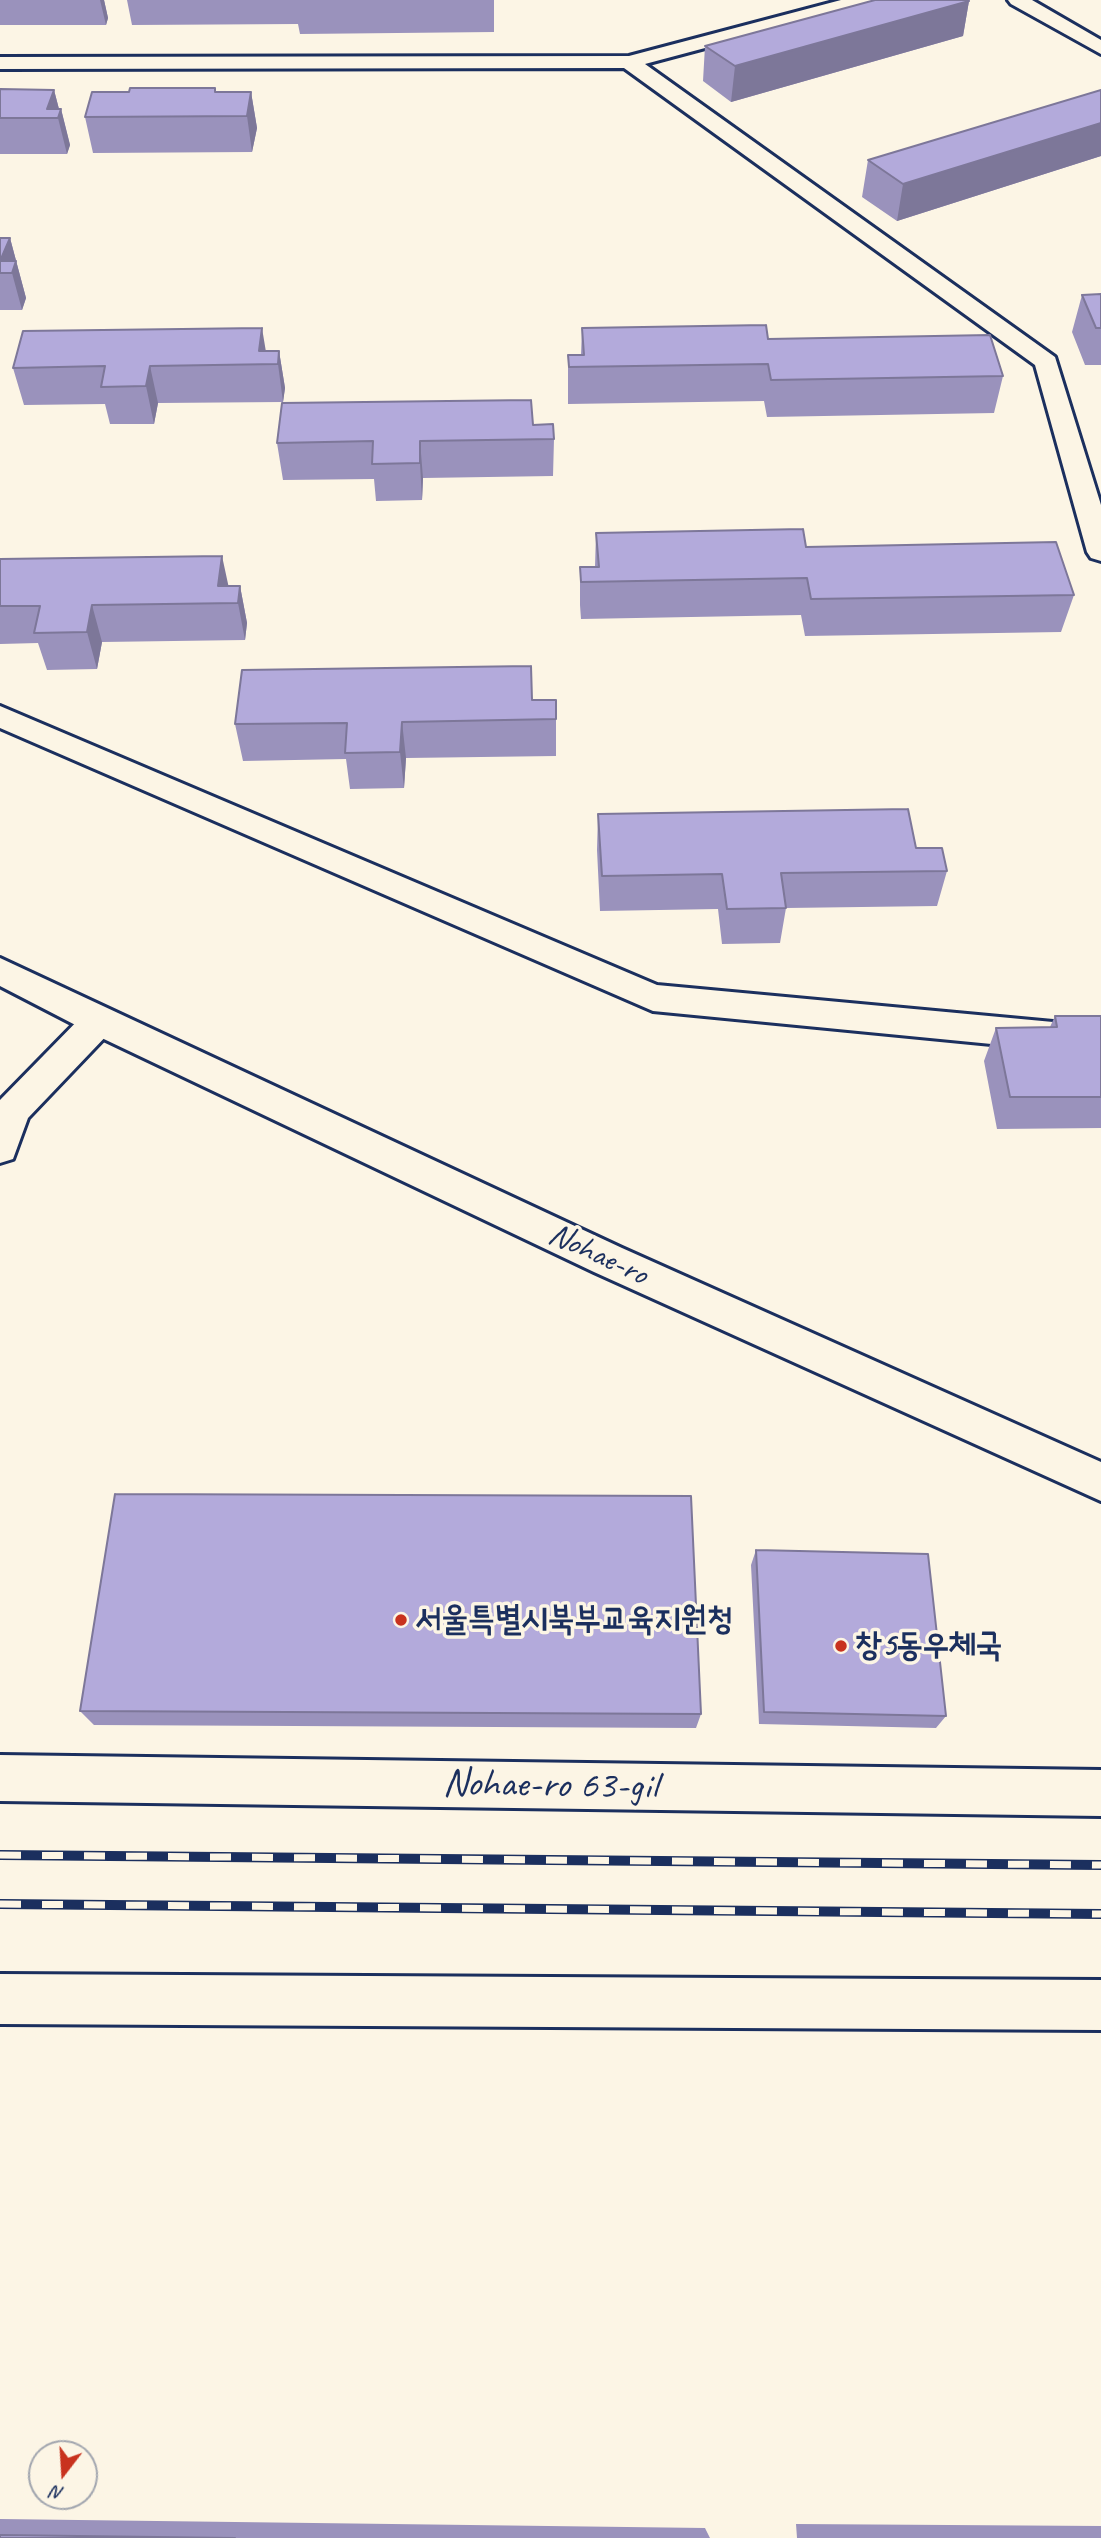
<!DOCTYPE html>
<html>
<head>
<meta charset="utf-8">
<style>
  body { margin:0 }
  #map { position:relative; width:1101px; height:2538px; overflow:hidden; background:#fcf5e5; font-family:Caveat,sans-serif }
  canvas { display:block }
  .north { position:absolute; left:28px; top:2440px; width:70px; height:70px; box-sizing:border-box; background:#fcf5e5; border:2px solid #a2a6af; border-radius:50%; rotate:197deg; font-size:19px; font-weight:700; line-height:28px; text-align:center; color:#1b2f5e }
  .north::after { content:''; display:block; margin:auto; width:24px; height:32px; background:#c8321e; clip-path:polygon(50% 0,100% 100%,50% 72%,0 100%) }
</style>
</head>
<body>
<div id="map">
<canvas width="1101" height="2538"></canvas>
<div class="north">N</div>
</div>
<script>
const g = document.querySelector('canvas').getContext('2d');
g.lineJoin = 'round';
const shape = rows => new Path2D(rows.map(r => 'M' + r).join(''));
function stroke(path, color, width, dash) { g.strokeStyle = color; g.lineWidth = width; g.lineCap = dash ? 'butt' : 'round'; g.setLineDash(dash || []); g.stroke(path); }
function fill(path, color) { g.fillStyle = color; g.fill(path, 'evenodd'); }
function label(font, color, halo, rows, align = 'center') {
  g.font = font + ' Caveat,"Poor Story",sans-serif'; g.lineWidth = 7; g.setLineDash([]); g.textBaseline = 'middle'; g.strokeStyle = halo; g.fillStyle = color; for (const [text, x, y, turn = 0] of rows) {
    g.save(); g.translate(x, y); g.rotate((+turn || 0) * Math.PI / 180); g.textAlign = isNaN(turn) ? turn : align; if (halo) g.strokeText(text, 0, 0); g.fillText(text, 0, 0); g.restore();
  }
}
const minor = shape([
  [841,0,873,0,870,4,645,64,1055,357,1101,505,1101,561,1091,558,1087,552,1035,365,624,68,0,69,0,57,629,56,841,0],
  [0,706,657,985,1053,1022,1101,1020,1101,1048,1053,1050,653,1011,0,728,0,706],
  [99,1008,111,1011,116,1021,111,1031,28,1118,13,1159,0,1163,0,1100,87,1011,99,1008],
  [0,1755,1101,1770,1101,1816,0,1801,0,1755],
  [0,1974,1101,1980,1101,2030,0,2024,0,1974]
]);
const major = shape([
  [1008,0,1032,0,1101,40,1101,54,1011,4,1008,0],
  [0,958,622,1248,1101,1462,1101,1501,594,1272,87,1031,0,986,0,958]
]);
stroke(minor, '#1b2f5e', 6);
stroke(major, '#1b2f5e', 6);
fill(minor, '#fcf5e5');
fill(major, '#fcf5e5');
const rail = shape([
  [0,1855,1101,1865],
  [0,1904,1101,1914]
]);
stroke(rail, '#1b2f5e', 10);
stroke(rail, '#fcf5e5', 7, [21]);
fill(shape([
  [0,0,104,0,108,18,106,25,0,25],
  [127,0,494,0,494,32,300,34,298,24,132,25],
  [969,1,963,36,731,102,703,81,705,46],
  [215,88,216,92,251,92,257,128,252,152,93,153,85,117,129,92],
  [0,89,54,90,59,109,61,109,70,145,67,154,0,154],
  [1101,90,1101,156,897,221,862,197,868,160],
  [0,238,10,238,26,298,22,310,0,310],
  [1101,294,1101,365,1085,365,1072,332,1082,295],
  [582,328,768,339,1003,376,994,413,767,417,764,401,568,404,568,355,581,355],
  [266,351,279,351,285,388,283,402,158,403,154,424,110,424,105,404,24,405,13,368],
  [533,425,554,439,553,476,423,478,422,500,376,501,374,479,283,480,277,443],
  [596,533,806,547,1074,595,1061,632,805,636,801,615,581,619,580,605,580,567,595,567],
  [0,559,228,586,240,586,247,623,245,640,102,642,97,669,47,670,38,643,0,644],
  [532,700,556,700,556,756,406,758,404,788,350,789,346,759,243,761,235,724],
  [598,814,916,848,947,871,937,906,786,908,780,943,722,944,718,909,600,911,597,850],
  [1055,1016,1101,1016,1101,1128,997,1129,984,1061,996,1028,1050,1027],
  [756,1550,946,1716,936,1728,759,1724,751,1565],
  [80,1711,701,1714,696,1728,94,1725],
  [0,2519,705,2528,710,2538,0,2538],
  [796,2524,1101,2526,1101,2538,797,2538]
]), '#9a92bc');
fill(shape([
  [100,0,104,0,108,18,106,25],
  [969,1,963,36,731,102,735,66],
  [54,90,60,113,61,109,70,145,67,154,58,118,47,109],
  [251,92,257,128,252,152,247,116],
  [1101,123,1101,156,897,221,903,184],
  [10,238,26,298,22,310,12,273,0,261],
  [262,328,268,364,259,351],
  [279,351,285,388,283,402,278,364],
  [150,366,158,403,154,424,146,386],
  [420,441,423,478,422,500,420,463],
  [222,556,230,593,218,586],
  [240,586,247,623,245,640,238,603],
  [92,605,102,642,97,669,87,632],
  [402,722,406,758,404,788,400,752]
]), '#7d7799');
const building = shape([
  [875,0,967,0,969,1,735,66,705,46,875,0],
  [130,88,215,88,215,92,251,92,247,116,85,117,92,92,129,92,130,88],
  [0,89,54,90,47,109,61,109,58,118,0,118,0,89],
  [1101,90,1101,123,903,184,868,160,1101,90],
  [0,238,10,238,0,261,16,261,12,273,0,273,0,238],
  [1101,294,1101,328,1096,328,1082,295,1101,294],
  [766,325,768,339,990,335,1003,376,771,380,768,364,569,367,568,355,584,355,582,328,766,325],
  [262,328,259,351,279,351,278,364,150,366,146,386,101,387,105,366,13,368,23,331,262,328],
  [531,400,533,425,553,424,554,439,420,441,420,463,372,464,373,441,277,443,282,403,531,400],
  [803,529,806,547,1056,542,1074,595,811,599,807,578,581,582,580,567,599,567,596,533,803,529],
  [222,556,218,586,240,586,238,603,92,605,87,632,34,633,40,606,0,606,0,559,222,556],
  [531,666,532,700,556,700,556,719,402,722,400,752,345,753,347,723,235,724,242,670,531,666],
  [908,809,916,848,942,848,947,871,781,873,786,908,727,909,722,874,602,876,598,814,908,809],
  [1055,1016,1101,1016,1101,1097,1010,1097,996,1028,1057,1027,1055,1016],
  [115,1494,691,1496,701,1714,80,1711,115,1494],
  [756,1550,928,1554,946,1716,764,1712,756,1550],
  [0,2535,235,2538,0,2538,0,2535]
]);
fill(building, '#b3aadb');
stroke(building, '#7d7799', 2);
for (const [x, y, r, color] of [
  [401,1620,7,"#c8321e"],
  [841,1646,7,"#c8321e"]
]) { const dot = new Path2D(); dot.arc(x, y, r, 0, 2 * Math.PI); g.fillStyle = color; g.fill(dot); stroke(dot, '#fcf5e5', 2.5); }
label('33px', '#1b2f5e', '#fcf5e5', [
  ["Nohae-ro",598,1255,25]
]);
label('bold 33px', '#1b2f5e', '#fcf5e5', [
  ["서울특별시북부교육지원청",415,1620],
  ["창5동우체국",855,1646]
], 'left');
label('40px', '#1b2f5e', '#fcf5e5', [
  ["Nohae-ro 63-gil",550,1786,1]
]);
</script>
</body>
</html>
